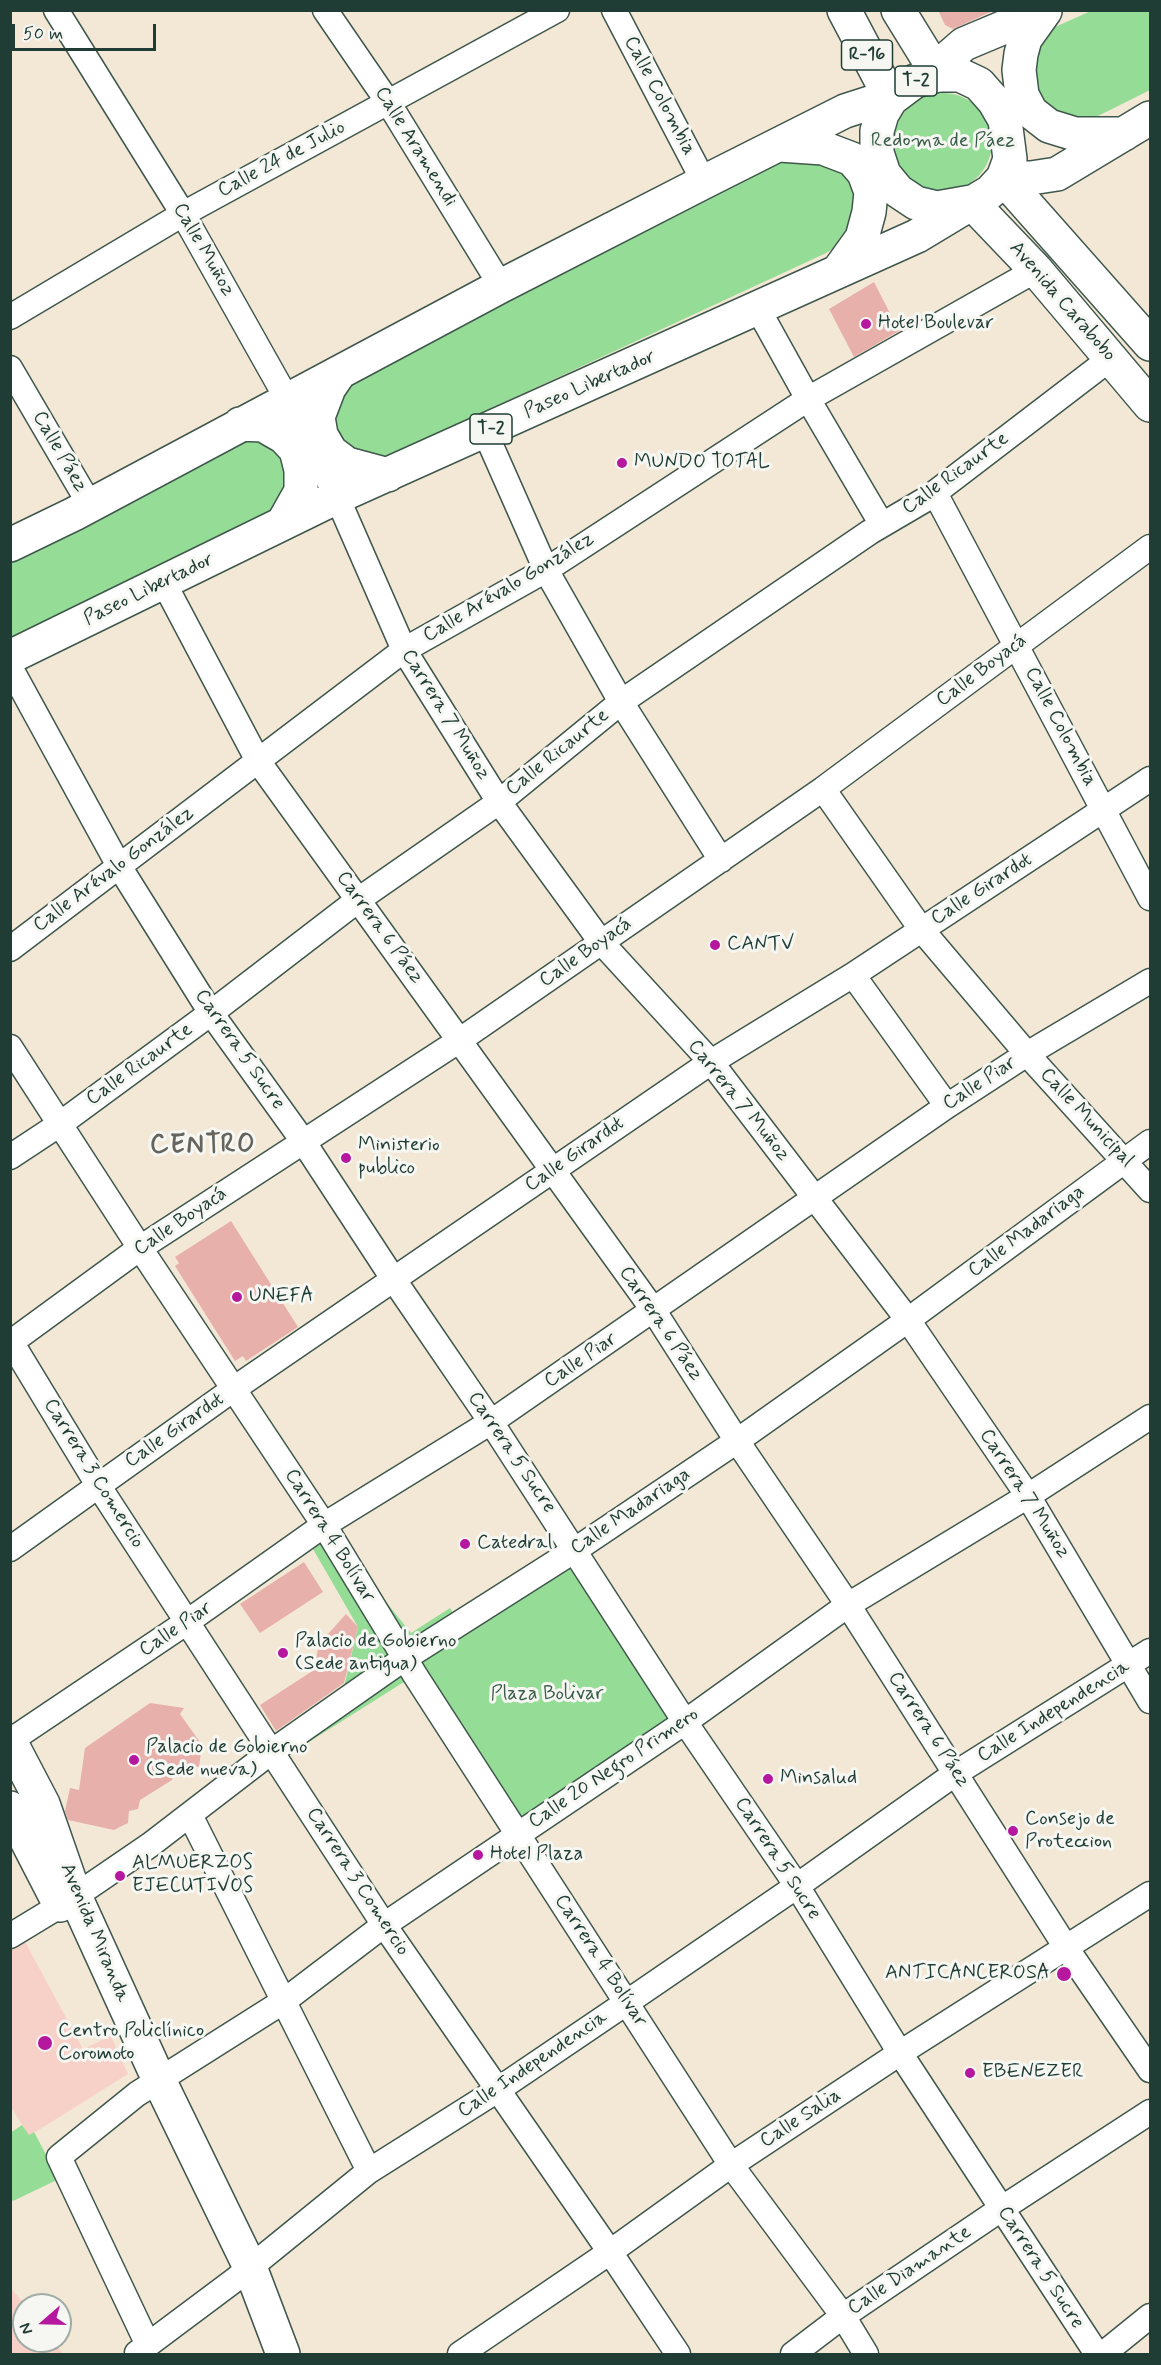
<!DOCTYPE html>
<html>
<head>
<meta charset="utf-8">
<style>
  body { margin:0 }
  #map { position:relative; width:1161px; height:2365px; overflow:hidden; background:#f3e8d5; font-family:Mynerve,sans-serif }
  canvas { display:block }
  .frame { position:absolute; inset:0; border:12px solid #1f3d34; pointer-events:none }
  .north { position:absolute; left:12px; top:2293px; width:60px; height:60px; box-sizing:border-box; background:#f6f6f2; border:2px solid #a0aca6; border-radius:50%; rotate:250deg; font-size:16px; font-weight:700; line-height:24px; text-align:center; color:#1f3d34 }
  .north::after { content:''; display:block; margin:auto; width:21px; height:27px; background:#b5179e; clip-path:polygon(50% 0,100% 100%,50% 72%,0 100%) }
  .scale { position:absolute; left:12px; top:24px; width:144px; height:27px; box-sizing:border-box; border:3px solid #1f3d34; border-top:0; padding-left:8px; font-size:18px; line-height:21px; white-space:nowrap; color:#1f3d34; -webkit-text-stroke:4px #f6f6f2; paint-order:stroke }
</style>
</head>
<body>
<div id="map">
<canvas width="1161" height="2365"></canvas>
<div class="frame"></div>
<div class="north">N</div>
<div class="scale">50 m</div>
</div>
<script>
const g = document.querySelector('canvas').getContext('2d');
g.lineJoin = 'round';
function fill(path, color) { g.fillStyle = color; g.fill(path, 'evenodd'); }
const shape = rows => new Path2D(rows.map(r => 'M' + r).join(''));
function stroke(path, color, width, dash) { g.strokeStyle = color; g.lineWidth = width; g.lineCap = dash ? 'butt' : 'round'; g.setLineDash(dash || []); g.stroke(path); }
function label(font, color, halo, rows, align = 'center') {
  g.font = font + ' Mynerve,sans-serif'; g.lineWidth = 6; g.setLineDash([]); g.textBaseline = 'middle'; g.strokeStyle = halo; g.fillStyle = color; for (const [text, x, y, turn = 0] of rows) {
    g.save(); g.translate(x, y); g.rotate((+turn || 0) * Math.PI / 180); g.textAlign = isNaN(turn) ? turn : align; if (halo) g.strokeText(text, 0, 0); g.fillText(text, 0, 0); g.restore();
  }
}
fill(shape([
  [24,1940,83,2049,111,2036,128,2074,29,2136,11,2107,11,1948],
  [10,2287,25,2305,24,2341,53,2341,63,2354,11,2354]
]), '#f7d1c8');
fill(shape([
  [1091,11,1150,11,1150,90,1078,126,1061,123,1031,89,1039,41,1055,27],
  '894 142a49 49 0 1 1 98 0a49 49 0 1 1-98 0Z',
  [793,152,817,154,853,181,860,212,852,238,824,254,371,464,332,441,337,394,359,377],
  [249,431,291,452,286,508,11,640,11,553],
  [324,1525,411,1633,450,1608,459,1622,575,1550,685,1722,519,1834,415,1675,282,1759,342,1695,358,1627,313,1549],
  [22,2125,29,2135,34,2132,59,2179,13,2201,10,2198,10,2133]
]), '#95dc96');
fill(shape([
  [938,10,995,10,953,29,945,25],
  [874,282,899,331,854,357,829,309],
  [231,1221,298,1327,246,1361,243,1356,235,1361,175,1266,179,1263,175,1257],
  [304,1562,323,1592,260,1633,240,1604],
  [346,1614,358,1627,344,1683,276,1731,260,1705,314,1670,320,1638,329,1633],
  [150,1703,184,1708,180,1714,202,1745,199,1767,176,1766,172,1780,140,1800,138,1809,129,1811,128,1823,114,1830,68,1820,65,1811,70,1788,79,1790,85,1748]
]), '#e8b0ab');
const minor = shape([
  [56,10,183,214,287,399,337,497,404,650,499,802,601,942,711,1062,908,1320,1028,1496,1150,1701],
  [325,10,388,102,501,286],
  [614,10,704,182],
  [758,309,808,399,882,525],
  [10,317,183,214,557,10],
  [10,368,90,505],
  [485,432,546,570,621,702,721,860],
  [935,493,1150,898],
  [164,583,258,761,654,1311,737,1441,848,1605,1067,1949,1150,2070],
  [10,667,119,866,211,1013,303,1141,394,1280,491,1422,685,1722,797,1886,900,2053,1097,2354],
  [823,789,921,929,1027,1054,1150,1190],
  [10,949,404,650,546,570,808,399,1036,270],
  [853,975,947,1106],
  [10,1047,140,1248,324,1525,415,1675,731,2165,843,2316,866,2354],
  [10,1157,60,1124,211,1013,358,900,499,802,621,702,870,532,928,498,1111,358],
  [10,1340,98,1485,384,1925,610,2252,678,2354],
  [10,1343,140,1248,460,1040,823,789,1150,547],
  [10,1549,235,1388,711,1062,853,975,1150,779],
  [10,1741,187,1622,324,1525,491,1422,947,1106,1027,1054,1150,981],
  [190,1815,369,2171],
  [10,1936,71,1899,150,1845,271,1752,405,1658,575,1550,737,1441,908,1320,1150,1142],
  [148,2345,59,2157,137,2094,284,2001,384,1925,685,1722,848,1605,1028,1496,1150,1417],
  [137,2353,236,2279,369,2171,499,2089,626,2003,797,1886,956,1773,1150,1651],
  [460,2354,610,2252,731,2165,900,2053,1150,1894],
  [793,2354,843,2316,1001,2209,1150,2112],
  [1103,2354,1150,2316]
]);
const secondary = shape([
  [10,1741,43,1804,75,1896,159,2080,250,2267,283,2354],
  [10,1808,60,1905]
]);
const primary = shape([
  [844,10,891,99],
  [898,10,938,75,949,57,964,44,1045,10],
  [1045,11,1025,39,1021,54,1019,70,1022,95,1031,112,1049,126,1075,134,1124,134],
  [1003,178,1031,178,1057,174,1150,118]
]);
const trunk = shape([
  [780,145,823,148,852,159,864,173,871,192,869,212,862,238,839,270],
  [1003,178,1150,344],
  [971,202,1036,270,1150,405],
  [340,372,329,388,318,417,321,435,331,452,347,464,388,475],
  [240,424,263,425,284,437,296,450,301,470,301,491,283,523],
  [10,545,74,514,501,286,704,182,845,111,873,102,891,99],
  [10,657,337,497,917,236,990,192,1003,178,1010,159,1005,120,994,101,979,84,960,75,938,75,915,81,891,99,882,114,877,131,877,153,884,174,898,191,916,203,937,208,971,202]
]);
stroke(minor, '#3f574c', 27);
stroke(secondary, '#3f574c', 36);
stroke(primary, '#3f574c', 36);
stroke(trunk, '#3f574c', 36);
stroke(minor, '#fff', 24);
stroke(secondary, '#fff', 33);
stroke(primary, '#fff', 33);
stroke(trunk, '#fff', 33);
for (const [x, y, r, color] of [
  [866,324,6,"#b5179e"],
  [622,463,6,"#b5179e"],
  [715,945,6,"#b5179e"],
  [346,1158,6,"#b5179e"],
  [237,1297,6,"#b5179e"],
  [465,1544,6,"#b5179e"],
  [283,1653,6,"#b5179e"],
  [134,1760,6,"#b5179e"],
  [768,1779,6,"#b5179e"],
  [1013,1831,6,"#b5179e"],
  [478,1855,6,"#b5179e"],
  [120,1876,6,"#b5179e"],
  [1064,1974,8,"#b5179e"],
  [45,2043,8,"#b5179e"],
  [970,2073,6,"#b5179e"]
]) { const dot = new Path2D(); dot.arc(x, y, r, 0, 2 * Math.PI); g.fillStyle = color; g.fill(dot); stroke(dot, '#f6f6f2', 2); }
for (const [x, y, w] of [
  [867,55,51],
  [916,81,42],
  [491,429,42]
]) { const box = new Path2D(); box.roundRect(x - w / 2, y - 15, w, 30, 4.5); g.fillStyle = '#f6f6f2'; g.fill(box); stroke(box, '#1f3d34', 1.5); }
label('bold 18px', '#1f3d34', null, [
  ["R-16",867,55],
  ["T-2",916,81],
  ["T-2",491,429]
]);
label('20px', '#1f3d34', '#f6f6f2', [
  ["Calle Colombia",659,96,62],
  ["Calle Aramendi",415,147,58],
  ["Calle 24 de Julio",282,160,-28],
  ["Calle Muñoz",203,250,60],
  ["Avenida Carabobo",1062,302,49],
  ["Paseo Libertador",590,385,-24],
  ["Calle Páez",59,452,60],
  ["Calle Ricaurte",956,474,-36],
  ["Calle Arévalo González",509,588,-31],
  ["Paseo Libertador",149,590,-26],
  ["Calle Boyacá",982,671,-37],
  ["Carrera 7 Muñoz",445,715,58],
  ["Calle Colombia",1060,727,62],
  ["Calle Ricaurte",558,753,-39],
  ["Calle Arévalo González",114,870,-37],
  ["Calle Girardot",982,890,-33],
  ["Carrera 6 Páez",379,928,54],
  ["Calle Boyacá",586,953,-35],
  ["Carrera 5 Sucre",239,1050,55],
  ["Calle Ricaurte",140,1065,-36],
  ["Calle Piar",980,1084,-33],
  ["Carrera 7 Muñoz",738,1101,51],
  ["Calle Municipal",1086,1118,47],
  ["Calle Girardot",575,1155,-35],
  ["Calle Boyacá",181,1222,-34],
  ["Calle Madariaga",1027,1232,-37],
  ["Carrera 6 Páez",660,1324,56],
  ["Calle Piar",581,1361,-34],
  ["Calle Girardot",175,1431,-35],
  ["Carrera 5 Sucre",511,1453,56],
  ["Carrera 3 Comercio",93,1474,58],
  ["Carrera 7 Muñoz",1024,1494,57],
  ["Calle Madariaga",631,1512,-34],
  ["Carrera 4 Bolívar",329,1536,58],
  ["Calle Piar",176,1630,-34],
  ["Calle Independencia",1054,1712,-32],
  ["Carrera 6 Páez",928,1730,57],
  ["Calle 20 Negro Primero",614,1769,-34],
  ["Carrera 5 Sucre",777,1859,57],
  ["Carrera 3 Comercio",357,1882,57],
  ["Avenida Miranda",94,1933,67],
  ["Carrera 4 Bolívar",600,1961,57],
  ["Calle Independencia",533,2065,-34],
  ["Calle Salia",801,2119,-33],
  ["Carrera 5 Sucre",1040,2268,57],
  ["Calle Diamante",910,2271,-34]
]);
label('20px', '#375d48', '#f6f6f2', [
  ["Redoma de Páez",943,142],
  ["Plaza Bolivar",547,1695]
]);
label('20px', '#1f3d34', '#f6f6f2', [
  ["Hotel Boulevar",878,324],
  ["MUNDO TOTAL",634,463],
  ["CANTV",727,945],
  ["Ministerio",358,1146],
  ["publico",358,1169],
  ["UNEFA",249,1297],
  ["Catedral",477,1544],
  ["Palacio de Gobierno",295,1642],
  ["(Sede antigua)",295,1665],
  ["Palacio de Gobierno",146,1748],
  ["(Sede nueva)",146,1771],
  ["Minsalud",780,1779],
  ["Consejo de",1025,1820],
  ["Proteccion",1025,1843],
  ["Hotel Plaza",490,1855],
  ["ALMUERZOS",132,1864],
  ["EJECUTIVOS",132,1887],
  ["ANTICANCEROSA",1050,1974,"right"],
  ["Centro Policlínico",58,2032],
  ["Coromoto",58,2055],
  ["EBENEZER",982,2073]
], 'left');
g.letterSpacing = '1.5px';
label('bold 26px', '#65655e', '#f6f6f2', [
  ["CENTRO",203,1147]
]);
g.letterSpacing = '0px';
</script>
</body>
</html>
